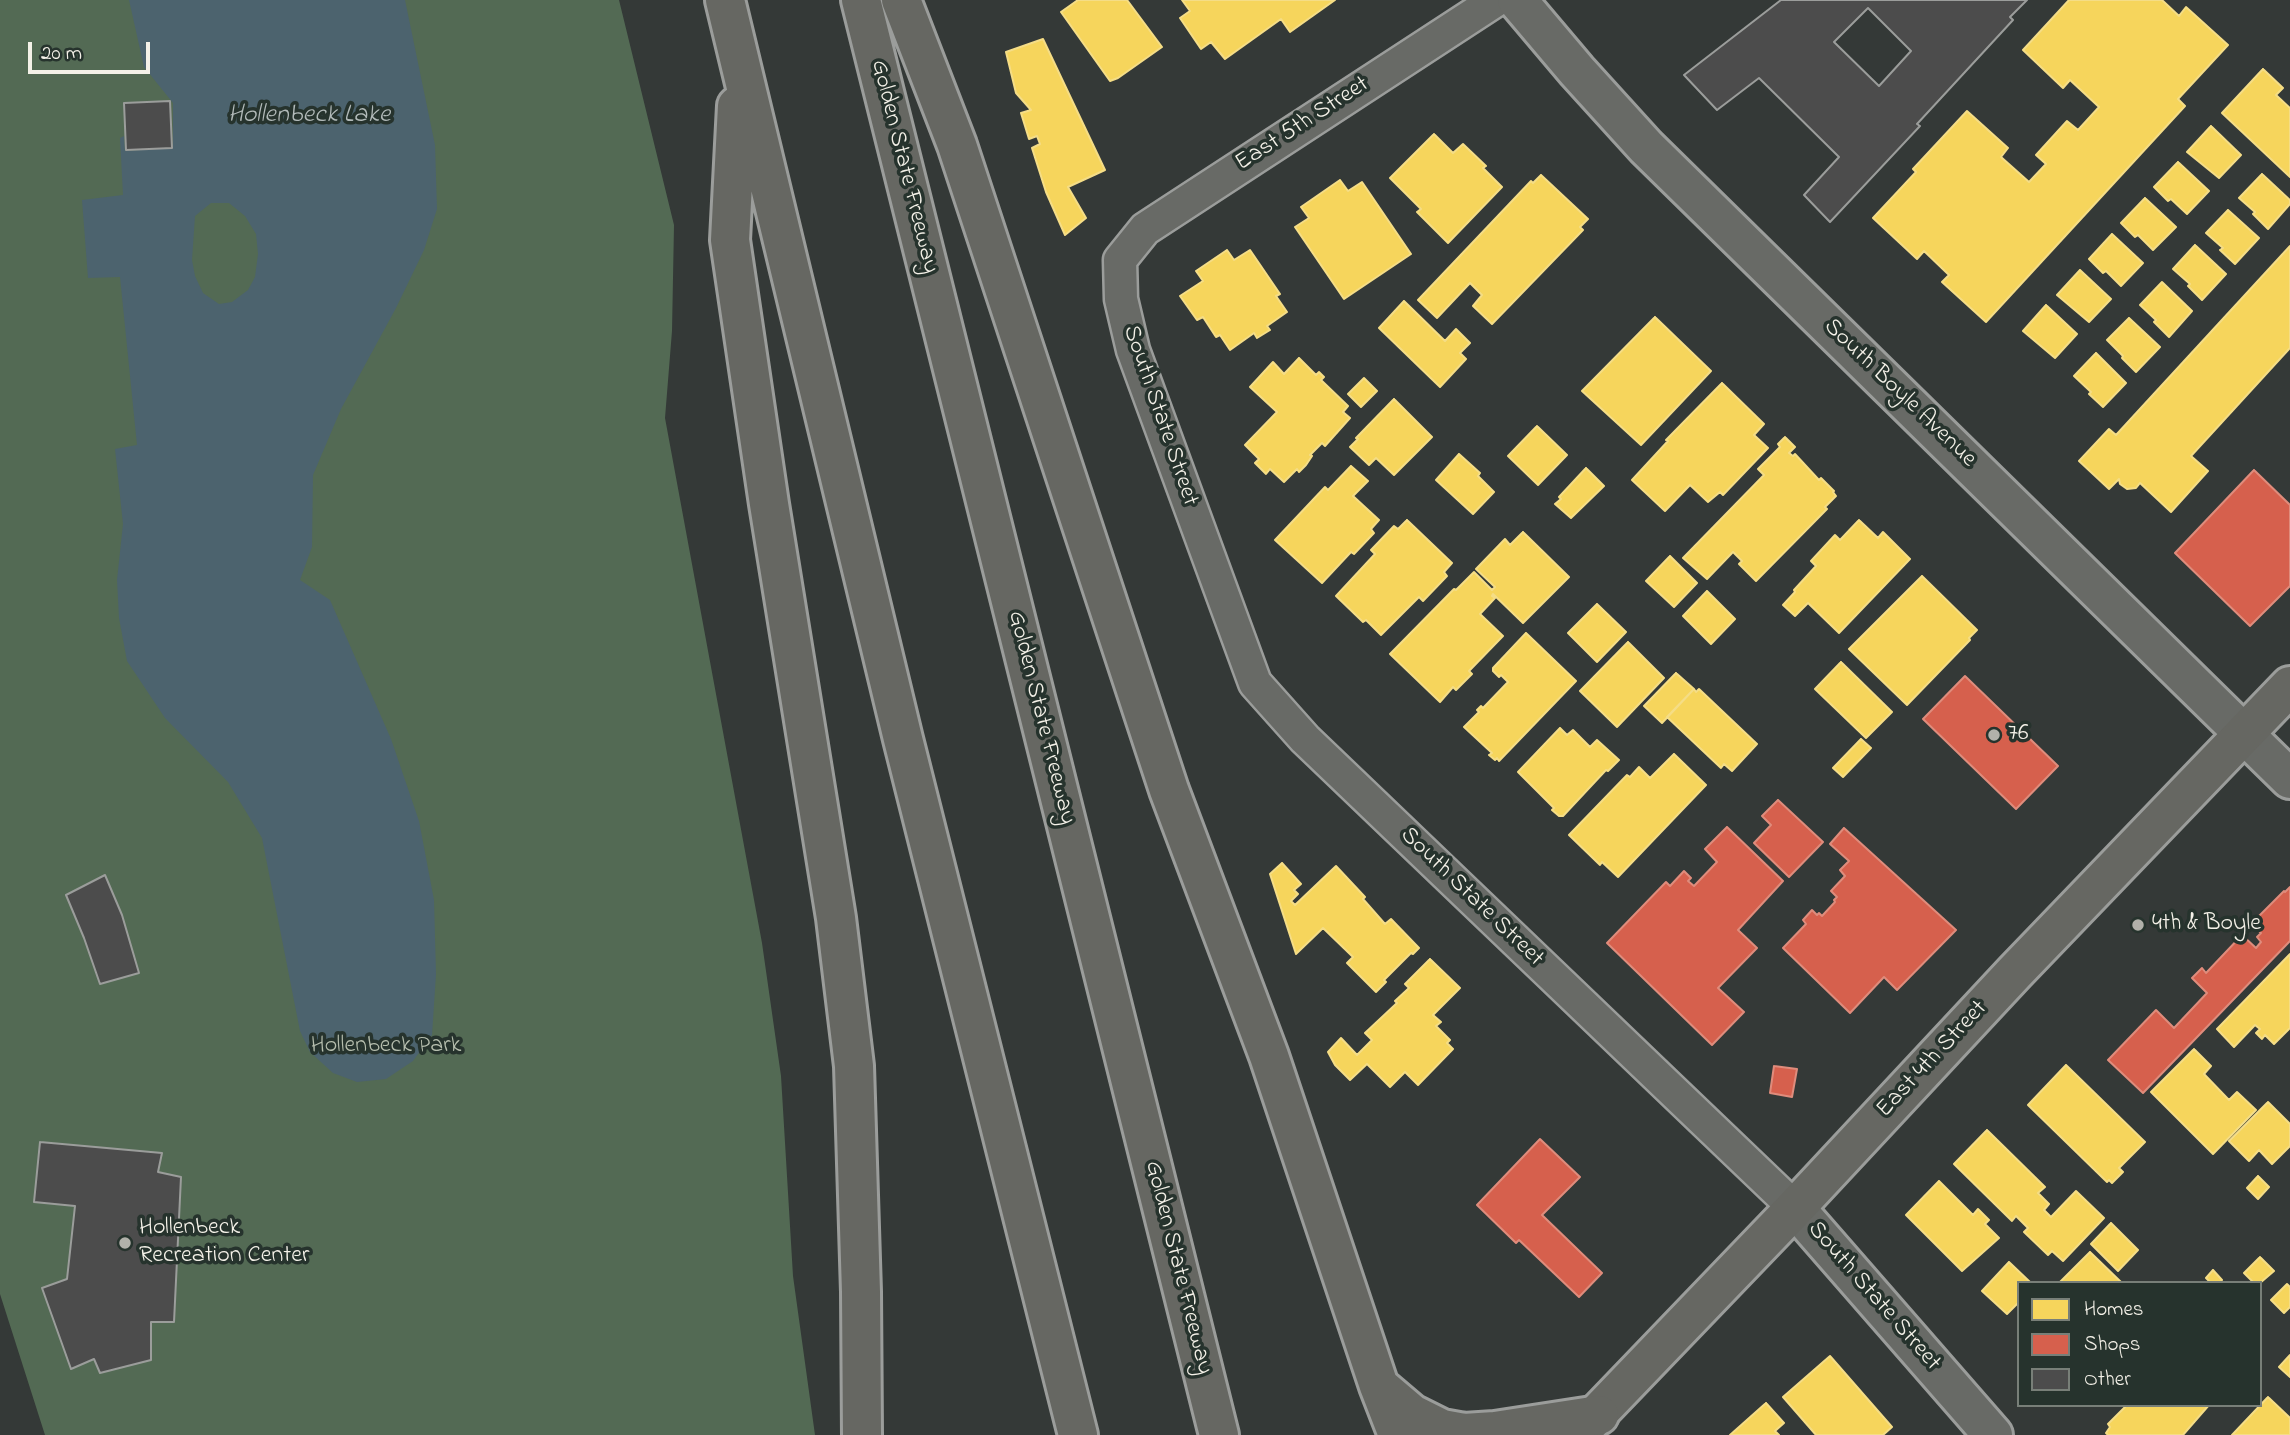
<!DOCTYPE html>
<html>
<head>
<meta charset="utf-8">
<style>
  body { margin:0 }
  #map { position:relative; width:2290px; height:1435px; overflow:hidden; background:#343937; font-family:"Indie Flower",sans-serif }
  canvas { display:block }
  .legend { position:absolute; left:2017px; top:1281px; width:245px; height:126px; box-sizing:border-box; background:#26332d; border:2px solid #787f78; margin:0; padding:9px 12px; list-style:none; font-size:21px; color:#f4f1e8 }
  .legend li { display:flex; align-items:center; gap:14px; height:35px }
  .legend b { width:35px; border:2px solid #787f78 }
  .scale { position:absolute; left:28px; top:42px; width:122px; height:32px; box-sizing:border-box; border:4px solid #f4f1e8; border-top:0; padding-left:9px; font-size:21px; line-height:24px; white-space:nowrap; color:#f4f1e8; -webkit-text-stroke:5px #26332d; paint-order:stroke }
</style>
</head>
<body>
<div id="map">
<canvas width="2290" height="1435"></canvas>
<ul class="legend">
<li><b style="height:19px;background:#f6d55c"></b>Homes</li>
<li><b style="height:19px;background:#d6604d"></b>Shops</li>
<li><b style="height:19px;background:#4c4c4c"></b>Other</li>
</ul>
<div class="scale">20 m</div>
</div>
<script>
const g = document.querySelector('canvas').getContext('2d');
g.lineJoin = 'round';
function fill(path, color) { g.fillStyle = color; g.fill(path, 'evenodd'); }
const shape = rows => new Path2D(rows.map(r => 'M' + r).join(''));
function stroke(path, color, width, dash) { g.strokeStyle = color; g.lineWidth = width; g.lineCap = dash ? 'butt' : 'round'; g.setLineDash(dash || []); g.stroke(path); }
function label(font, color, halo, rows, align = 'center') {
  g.font = font + ' "Indie Flower",sans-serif'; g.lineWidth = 7; g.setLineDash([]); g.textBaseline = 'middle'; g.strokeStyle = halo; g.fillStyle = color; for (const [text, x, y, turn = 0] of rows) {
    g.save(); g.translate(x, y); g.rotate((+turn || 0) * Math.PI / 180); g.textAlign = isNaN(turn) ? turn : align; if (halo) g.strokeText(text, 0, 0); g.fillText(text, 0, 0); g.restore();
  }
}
fill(shape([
  [0,0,619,0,674,225,672,331,665,418,762,943,781,1076,793,1276,815,1435,45,1435,0,1294]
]), '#536a54');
fill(shape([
  [129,0,405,0,435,145,437,209,424,250,396,308,341,409,313,475,312,547,300,580,330,600,391,739,419,821,434,900,436,974,432,1035,413,1061,386,1079,357,1082,333,1073,310,1052,300,1031,262,838,228,782,165,718,127,661,119,618,117,580,123,524,115,449,137,445,120,277,88,278,82,200,123,195,120,138,124,136,125,151,173,148,173,103,144,67],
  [211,203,229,203,245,216,256,234,258,254,255,277,248,290,232,302,219,304,203,293,195,276,192,260,195,216]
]), '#4c636e');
const homes = shape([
  [1078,0,1127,0,1162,47,1118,78,1110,81,1061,12,1078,0],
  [1182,0,1335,0,1290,32,1281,19,1225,59,1211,42,1201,49,1180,18,1190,11,1182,0],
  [2069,0,2162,0,2179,16,2186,7,2228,45,2178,99,2185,106,1986,322,1942,282,1949,275,1924,251,1917,259,1873,218,1916,172,1913,169,1967,111,2008,148,2001,157,2029,182,2046,164,2036,155,2067,121,2078,130,2099,107,2070,80,2063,88,2023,50,2069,0],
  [1043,39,1105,170,1068,187,1086,218,1065,235,1046,192,1032,148,1040,144,1037,136,1029,139,1021,113,1031,110,1016,93,1006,52,1043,39],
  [2263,69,2283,88,2276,95,2290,108,2290,177,2222,113,2263,69],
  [2211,126,2241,155,2219,178,2187,152,2211,126],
  [1434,134,1453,153,1463,144,1486,166,1483,168,1502,187,1448,243,1417,212,1421,209,1390,178,1434,134],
  [2178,162,2209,191,2187,214,2171,199,2168,201,2154,187,2178,162],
  [2262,174,2290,200,2290,204,2268,229,2253,214,2255,212,2239,198,2262,174],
  [1541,175,1588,219,1580,227,1583,230,1492,324,1473,306,1482,295,1470,283,1437,318,1418,300,1531,181,1533,183,1541,175],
  [1340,180,1348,191,1362,182,1411,254,1344,299,1295,227,1309,218,1301,207,1340,180],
  [2145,198,2176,227,2153,250,2138,235,2135,237,2121,223,2145,198],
  [2228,210,2259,238,2235,264,2220,250,2223,248,2206,233,2228,210],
  [2112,234,2143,263,2121,286,2106,271,2103,273,2089,259,2112,234],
  [2195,245,2226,274,2202,300,2188,286,2190,284,2173,269,2195,245],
  [2290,246,2290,348,2191,456,2208,471,2171,512,2140,483,2136,488,2127,489,2120,484,2119,479,2109,489,2079,461,2109,429,2116,435,2290,246],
  [1227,250,1234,260,1250,250,1280,294,1276,296,1287,312,1267,326,1270,330,1257,338,1254,333,1230,350,1220,335,1216,337,1203,317,1197,320,1180,296,1203,281,1196,271,1227,250],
  [2080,270,2111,299,2089,322,2057,295,2080,270],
  [2162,282,2192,311,2169,337,2154,322,2156,320,2140,305,2162,282],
  [1404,301,1445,341,1456,329,1470,343,1460,353,1466,359,1440,387,1379,328,1404,301],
  [2046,305,2077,334,2055,358,2023,331,2046,305],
  [1655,317,1711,371,1641,445,1582,391,1655,317],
  [2129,318,2160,347,2136,372,2122,358,2123,356,2107,340,2129,318],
  [2096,353,2126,383,2103,407,2089,394,2091,392,2074,376,2096,353],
  [1299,358,1316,375,1319,372,1324,377,1321,380,1348,406,1343,412,1350,418,1325,446,1322,443,1310,455,1312,456,1306,465,1299,472,1297,469,1284,482,1270,469,1266,474,1255,463,1259,459,1245,445,1277,412,1250,387,1273,362,1284,374,1299,358],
  [1364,378,1377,391,1361,407,1348,394,1364,378],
  [1722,383,1764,424,1754,435,1768,448,1723,495,1720,492,1708,502,1690,485,1665,511,1632,480,1668,441,1666,440,1722,383],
  [1394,399,1432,437,1394,475,1376,458,1369,465,1350,447,1358,439,1356,438,1394,399],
  [1537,426,1567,455,1538,485,1508,456,1537,426],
  [1785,437,1795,447,1789,453,1793,456,1795,454,1819,480,1821,478,1834,491,1833,492,1836,496,1825,507,1827,509,1756,581,1739,564,1742,561,1733,552,1707,579,1683,558,1764,475,1758,469,1780,447,1778,444,1785,437],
  [1459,454,1480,473,1478,476,1494,492,1473,514,1436,480,1459,454],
  [1351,466,1368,481,1353,496,1379,520,1371,529,1374,533,1354,554,1351,552,1322,583,1275,540,1325,487,1328,490,1351,466],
  [1586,468,1604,486,1571,518,1555,504,1561,499,1559,497,1586,468],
  [1407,520,1452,563,1444,572,1447,576,1423,601,1419,597,1381,635,1366,620,1363,622,1336,596,1375,554,1371,550,1394,526,1398,529,1407,520],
  [1859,520,1878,538,1883,532,1910,559,1839,633,1808,603,1795,616,1783,605,1795,592,1794,590,1816,566,1811,561,1835,535,1840,540,1859,520],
  [1523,532,1569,577,1523,623,1493,594,1492,596,1495,598,1480,614,1503,636,1469,671,1472,674,1456,690,1453,687,1440,702,1390,654,1454,589,1456,590,1474,572,1492,590,1495,587,1476,569,1505,539,1510,545,1523,532],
  [1670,556,1697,583,1674,607,1646,581,1670,556],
  [1922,576,1977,630,1969,638,1970,640,1907,705,1849,649,1922,576],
  [1707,591,1735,619,1711,644,1683,616,1707,591],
  [1597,604,1626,632,1597,662,1568,633,1597,604],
  [1526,633,1576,681,1499,761,1497,758,1495,760,1489,755,1492,753,1464,727,1479,712,1477,710,1481,706,1483,708,1508,682,1501,675,1499,677,1493,671,1493,668,1526,633],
  [1628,642,1664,678,1617,727,1580,691,1628,642],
  [1841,662,1892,712,1866,738,1815,689,1841,662],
  [1676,673,1694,689,1662,723,1644,706,1676,673],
  [1694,689,1696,692,1699,689,1757,744,1732,771,1724,764,1721,768,1667,717,1694,689],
  [1560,728,1567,735,1573,730,1590,747,1597,740,1619,760,1608,771,1606,770,1563,816,1559,816,1552,810,1554,808,1518,772,1560,728],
  [1861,739,1871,748,1843,777,1833,768,1861,739],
  [1674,754,1706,785,1618,877,1602,862,1600,865,1569,835,1627,775,1630,777,1639,767,1650,778,1674,754],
  [1282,863,1301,884,1294,890,1298,894,1291,901,1295,905,1336,866,1365,897,1363,899,1385,924,1391,919,1419,948,1413,954,1411,953,1384,980,1386,982,1376,992,1347,963,1353,957,1323,928,1296,954,1270,874,1282,863],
  [2290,954,2290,1028,2274,1044,2265,1035,2262,1039,2256,1033,2260,1029,2255,1025,2234,1047,2217,1029,2290,954],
  [1430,959,1460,988,1433,1015,1441,1022,1436,1026,1450,1040,1447,1043,1453,1049,1418,1085,1405,1072,1390,1087,1367,1064,1350,1080,1335,1065,1328,1052,1341,1038,1357,1055,1372,1040,1365,1033,1397,1003,1395,1001,1409,988,1405,984,1430,959],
  [2194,1049,2211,1066,2204,1074,2229,1100,2237,1092,2256,1110,2213,1154,2151,1092,2194,1049],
  [2066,1065,2145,1142,2119,1168,2123,1172,2112,1183,2109,1180,2107,1182,2028,1105,2066,1065],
  [2268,1102,2290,1124,2290,1146,2272,1164,2259,1150,2249,1161,2229,1141,2268,1102],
  [1987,1130,2045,1187,2038,1193,2049,1204,2044,1210,2051,1217,2076,1191,2104,1218,2063,1261,2052,1251,2048,1255,2024,1232,2028,1228,2016,1216,2012,1221,1954,1164,1987,1130],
  [2258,1176,2269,1187,2258,1199,2247,1188,2258,1176],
  [1939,1181,1973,1215,1978,1209,1989,1220,1985,1224,1999,1238,1962,1271,1906,1215,1939,1181],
  [2111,1223,2138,1250,2118,1271,2091,1244,2111,1223],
  [2090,1252,2122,1283,2059,1283,2090,1252],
  [2260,1257,2274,1271,2260,1283,2254,1283,2244,1273,2260,1257],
  [2009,1262,2031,1283,2019,1283,2019,1302,2007,1314,1982,1291,2009,1262],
  [2213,1270,2222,1280,2219,1283,2211,1283,2206,1278,2213,1270],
  [2287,1284,2290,1287,2290,1307,2284,1313,2271,1300,2287,1284],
  [2290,1355,2290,1377,2279,1367,2290,1355],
  [1830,1356,1892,1427,1883,1435,1816,1435,1783,1397,1830,1356],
  [2268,1397,2290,1418,2290,1435,2232,1435,2268,1397],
  [1766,1403,1784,1423,1775,1431,1779,1435,1730,1435,1766,1403],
  [2127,1405,2209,1405,2183,1435,2108,1435,2106,1433,2110,1427,2108,1424,2127,1405]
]);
fill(homes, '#f6d55c');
stroke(homes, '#f5dd86', 2);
const shops = shape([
  [2254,470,2290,505,2290,586,2250,626,2175,553,2254,470],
  [1965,676,2058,766,2016,809,1923,719,1965,676],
  [1778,800,1823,842,1789,877,1754,843,1771,825,1762,816,1778,800],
  [1727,827,1783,881,1738,930,1757,948,1718,988,1744,1012,1712,1045,1607,943,1666,882,1670,886,1684,871,1691,878,1688,881,1694,886,1717,862,1705,849,1727,827],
  [1844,828,1956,930,1897,990,1884,977,1850,1013,1783,948,1806,924,1803,920,1812,910,1817,915,1819,913,1822,916,1835,902,1834,900,1837,897,1831,891,1845,876,1840,870,1849,861,1830,844,1844,828],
  [2290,887,2290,941,2143,1093,2108,1060,2156,1010,2174,1028,2207,993,2192,978,2202,968,2206,973,2242,935,2256,948,2261,942,2257,937,2261,933,2251,924,2284,891,2285,892,2290,887],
  [1774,1066,1797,1069,1792,1097,1770,1093,1774,1066],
  [1540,1139,1580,1177,1542,1215,1602,1273,1579,1297,1519,1240,1516,1243,1477,1205,1540,1139]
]);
fill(shops, '#d6604d');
stroke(shops, '#df8c7c', 2);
const building = shape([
  [1781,0,2027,0,2010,17,2013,20,1917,124,1920,126,1830,222,1804,195,1839,157,1759,78,1717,110,1684,75,1781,0],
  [1868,8,1911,51,1879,86,1834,42,1868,8],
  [170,101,172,148,126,150,124,103,170,101],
  [105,875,122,915,139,973,100,984,84,938,66,895,105,875],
  [40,1142,162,1153,158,1172,181,1177,174,1322,151,1322,151,1360,100,1373,94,1359,71,1369,42,1288,67,1279,75,1206,34,1202,40,1142]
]);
fill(building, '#4c4c4c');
stroke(building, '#9b9d9b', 2);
const street = shape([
  [1496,0,1145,229,1120,260,1121,299,1133,350,1255,683,1305,739,1795,1208]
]);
const secondary = shape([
  [1517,0,1577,71,1646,147,2290,779],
  [1795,1208,1993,1435]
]);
const primary = shape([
  [1577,1435,1795,1208,2015,972,2290,686]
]);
const highway = shape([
  [725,0,903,739,1078,1435],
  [861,0,1219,1435],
  [901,0,957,145,1169,790,1269,1056,1379,1386,1398,1435],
  [737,106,730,240,769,504,836,918,854,1066,861,1292,862,1435],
  [1379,1386,1412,1414,1442,1429,1464,1433,1495,1431,1599,1415]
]);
stroke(street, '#9b9d9b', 37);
stroke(secondary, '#9b9d9b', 44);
stroke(primary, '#9b9d9b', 44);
stroke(highway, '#9b9d9b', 44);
stroke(street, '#686a66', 32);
stroke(secondary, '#686a66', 38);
stroke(primary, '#666762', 38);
stroke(highway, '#666762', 38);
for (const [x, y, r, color] of [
  [1994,735,7,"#b1b1aa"],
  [2138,925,7,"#b1b1aa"],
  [125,1243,7,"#b1b1aa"]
]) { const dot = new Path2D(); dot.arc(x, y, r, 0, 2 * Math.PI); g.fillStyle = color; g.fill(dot); stroke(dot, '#26332d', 2.5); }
label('24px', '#f4f1e8', '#26332d', [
  ["East 5th Street",1303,125,-33],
  ["Golden State Freeway",903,167,76],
  ["South Boyle Avenue",1899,394,44],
  ["South State Street",1159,416,71],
  ["Golden State Freeway",1040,718,76],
  ["South State Street",1471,898,44],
  ["East 4th Street",1933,1060,-47],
  ["Golden State Freeway",1177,1268,76],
  ["South State Street",1873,1297,49]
]);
label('24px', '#f4f1e8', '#26332d', [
  ["76",2008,735],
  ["4th & Boyle",2152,925],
  ["Hollenbeck",139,1229],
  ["Recreation Center",139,1257]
], 'left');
label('24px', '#b6beae', '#26332d', [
  ["Hollenbeck Park",386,1047]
]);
label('italic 26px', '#b2bab9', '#26332d', [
  ["Hollenbeck Lake",309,117]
]);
</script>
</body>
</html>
